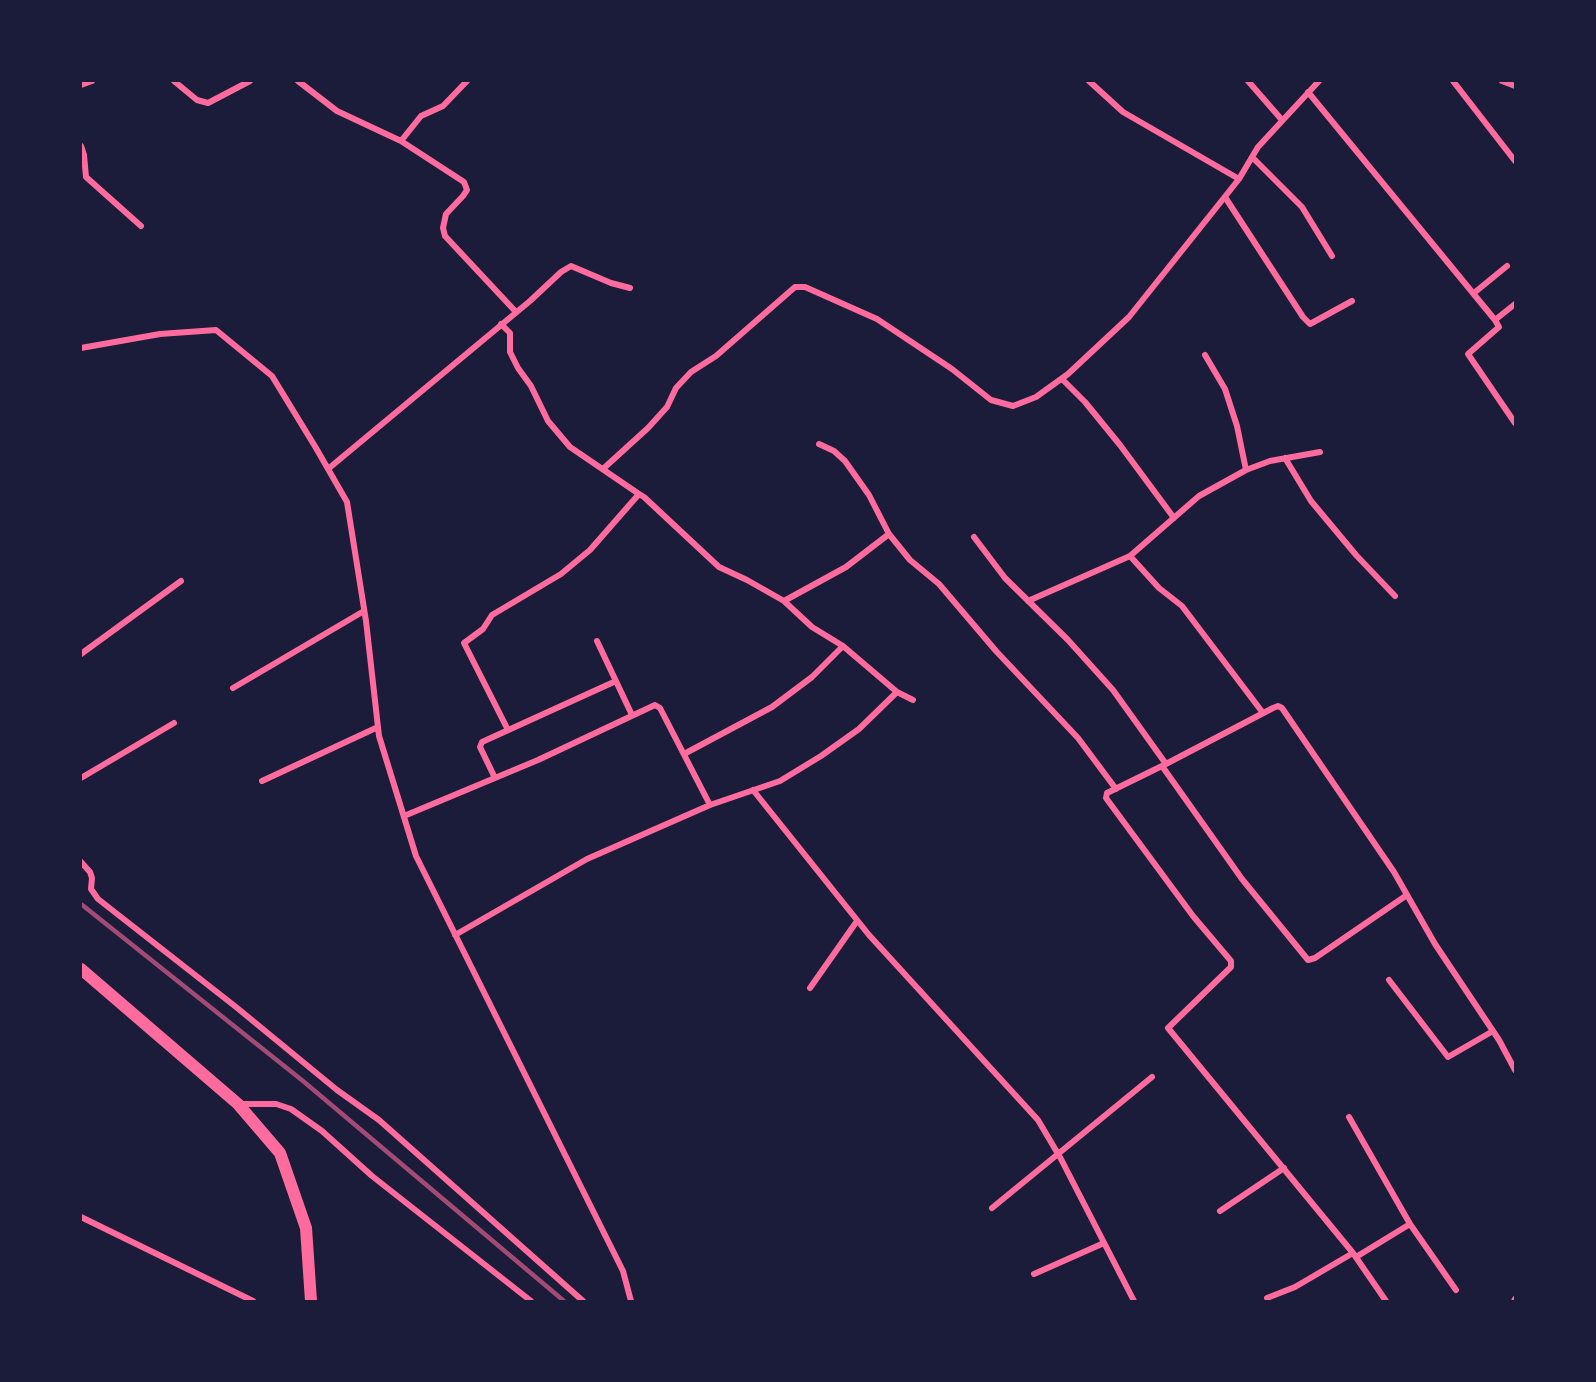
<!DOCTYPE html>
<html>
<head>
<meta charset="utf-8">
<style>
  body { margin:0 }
  #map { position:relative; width:1596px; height:1382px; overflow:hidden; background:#1b1b3a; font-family:Helvetica,sans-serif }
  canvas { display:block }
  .frame { position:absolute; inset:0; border:82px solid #1b1b3a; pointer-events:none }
</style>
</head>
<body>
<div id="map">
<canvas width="1596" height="1382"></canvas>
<div class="frame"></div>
</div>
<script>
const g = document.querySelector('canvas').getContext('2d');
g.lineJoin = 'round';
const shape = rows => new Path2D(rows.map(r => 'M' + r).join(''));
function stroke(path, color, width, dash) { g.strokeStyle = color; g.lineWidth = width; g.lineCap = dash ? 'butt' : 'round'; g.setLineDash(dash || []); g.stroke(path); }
stroke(shape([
  [174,81,197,100,208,103,250,81],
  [298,81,337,111,401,141,464,182,467,190,463,196,446,214,443,228,445,236,516,312],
  [1089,81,1123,112,1239,179],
  [1248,81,1282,120],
  [1453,81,1515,161],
  [1502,81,1515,86],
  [81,85,92,81],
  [1308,92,1495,320,1499,327,1468,354,1515,423],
  [401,141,421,116,443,106,467,81],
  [81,146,84,155,86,177,141,226],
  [1252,157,1302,207,1332,256],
  [1225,197,1303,317,1310,324,1352,301],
  [1474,293,1507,266],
  [1495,320,1515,304],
  [501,324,510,333,510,352,518,368,531,386,548,421,570,447,639,494],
  [81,348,160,334,216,330,272,376,316,448,347,502,366,621,379,736,416,856,623,1271,631,1301],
  [1205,355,1225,389,1237,426,1246,470],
  [1062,379,1085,402,1120,445,1174,518],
  [819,444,834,451,845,461,869,495,889,534,910,560,939,584,996,651,1078,738,1116,789],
  [1285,458,1311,501,1356,555,1395,596],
  [604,468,648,428,667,407,676,388,691,372,716,356,795,287,805,287,877,319,952,369,991,400,1013,406,1036,397,1068,374,1129,317,1239,179,1258,147,1319,81],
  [328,469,530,301,561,272,571,266,611,283,630,288],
  [974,537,1005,578,1068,640,1113,690,1166,764],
  [1130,556,1159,588,1182,606,1263,713],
  [784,601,846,567,889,534],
  [1028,601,1130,556,1199,496,1246,470,1270,461,1320,452],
  [597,641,632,715],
  [81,654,181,581],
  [233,688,364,611],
  [508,730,464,643,483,629,492,615,561,574,590,550,639,494,644,497,719,567,747,580,784,601,812,627,843,646,897,692,913,700],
  [684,754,772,707,812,677,843,646],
  [1162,766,1242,879,1308,960,1315,958,1407,895],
  [81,778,174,723],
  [495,778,480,747,482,742,616,681],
  [262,781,378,727],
  [753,790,869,935,1038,1120,1061,1159,1134,1301],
  [404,816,538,760,655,705,660,708,710,805],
  [81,862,90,872,92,878,91,889,98,899,236,1007,337,1090,379,1120,583,1301],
  [455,935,587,859,710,805,780,781,821,756,859,729,897,692],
  [1389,980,1448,1057,1493,1031],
  [810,988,857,921],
  [239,1104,276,1104,291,1109,322,1131,372,1176,531,1301],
  [1349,1117,1410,1224,1456,1290],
  [992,1208,1152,1077],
  [1220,1211,1284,1168],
  [81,1217,253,1301],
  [1356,1257,1410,1224],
  [1034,1274,1104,1243],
  [1267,1298,1295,1287,1353,1253],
  [1386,1301,1353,1253,1168,1028,1231,967,1231,961,1193,916,1106,798,1107,793,1162,766,1273,708,1278,706,1282,708,1394,872,1435,944,1499,1040,1515,1070],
  [1514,1301,1515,1299]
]), '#ff6b9d', 6);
stroke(shape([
  [81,969,238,1104,280,1153,306,1228,311,1301]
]), '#ff6b9d', 12);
stroke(shape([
  [81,904,303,1081,564,1301]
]), '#a44b75', 4.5);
</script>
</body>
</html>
